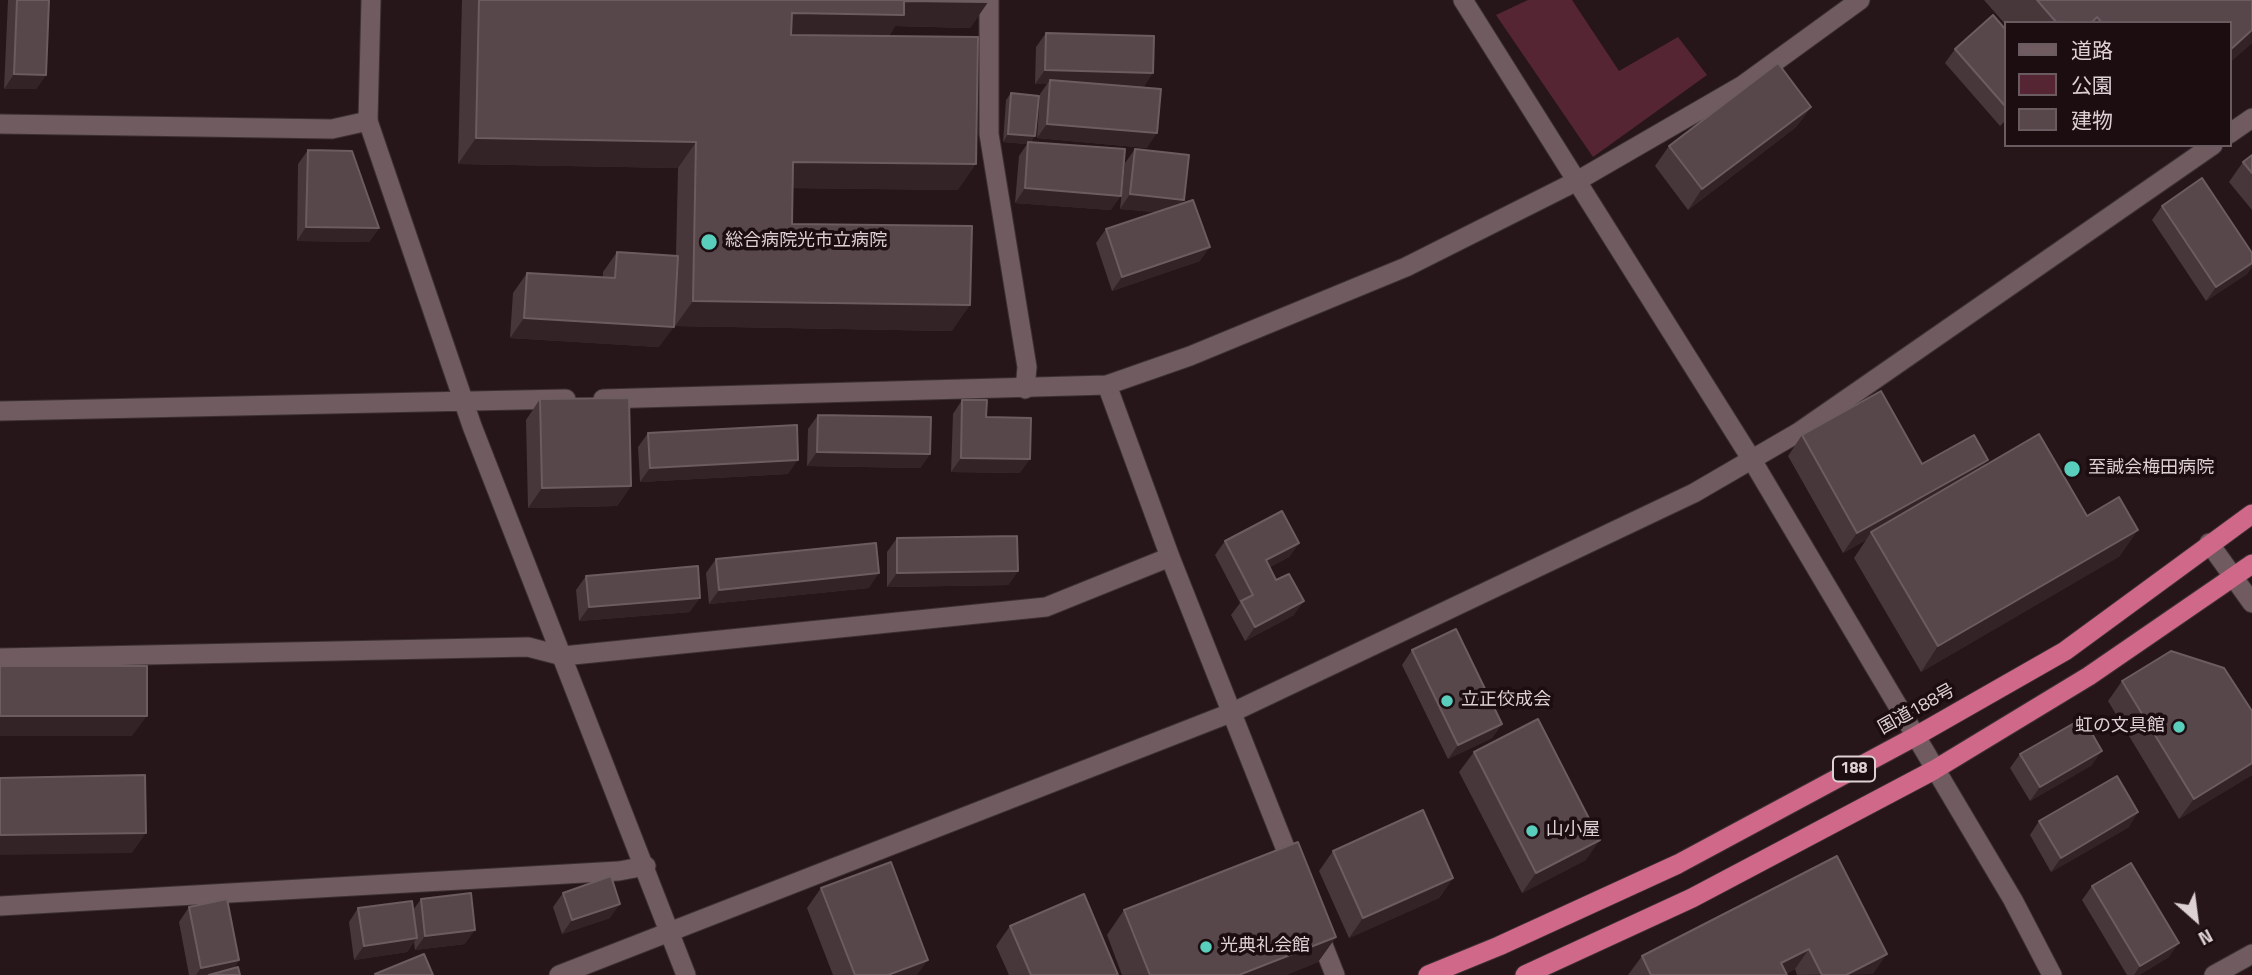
<!DOCTYPE html>
<html>
<head>
<meta charset="utf-8">
<style>
  body { margin:0 }
  #map { position:relative; width:2252px; height:975px; overflow:hidden; background:#26161a; font-family:"Titillium Web","Noto Sans JP",sans-serif }
  canvas { display:block }
  .legend { position:absolute; left:2004px; top:21px; width:228px; height:126px; box-sizing:border-box; background:#1c0d11; border:2px solid #695b5f; margin:0; padding:9px 12px; list-style:none; font-size:21px; color:#ddd1d4 }
  .legend li { display:flex; align-items:center; gap:14px; height:35px }
  .legend b { width:35px; border:2px solid #695b5f }
  .north { position:absolute; left:2161px; top:884px; width:70px; height:70px; -webkit-text-stroke:5px #1c0d11; paint-order:stroke; rotate:152deg; font-size:19px; font-weight:700; line-height:28px; text-align:center; color:#ddd1d4 }
  .north::after { content:''; display:block; margin:auto; width:24px; height:32px; background:#ddd1d4; clip-path:polygon(50% 0,100% 100%,50% 72%,0 100%) }
</style>
</head>
<body>
<div id="map">
<canvas width="2252" height="975"></canvas>
<ul class="legend">
<li><b style="height:9px;background:#6f5b60"></b>道路</li>
<li><b style="height:19px;background:#562534"></b>公園</li>
<li><b style="height:19px;background:#57464a"></b>建物</li>
</ul>
<div class="north">N</div>
</div>
<script>
const g = document.querySelector('canvas').getContext('2d');
g.lineJoin = 'round';
function fill(path, color) { g.fillStyle = color; g.fill(path, 'evenodd'); }
const shape = rows => new Path2D(rows.map(r => 'M' + r).join(''));
function stroke(path, color, width, dash) { g.strokeStyle = color; g.lineWidth = width; g.lineCap = dash ? 'butt' : 'round'; g.setLineDash(dash || []); g.stroke(path); }
function label(font, color, halo, rows, align = 'center') {
  g.font = font + ' "Titillium Web","Noto Sans JP",sans-serif'; g.lineWidth = 7; g.setLineDash([]); g.textBaseline = 'middle'; g.strokeStyle = halo; g.fillStyle = color; for (const [text, x, y, turn = 0] of rows) {
    g.save(); g.translate(x, y); g.rotate((+turn || 0) * Math.PI / 180); g.textAlign = isNaN(turn) ? turn : align; if (halo) g.strokeText(text, 0, 0); g.fillText(text, 0, 0); g.restore();
  }
}
fill(shape([
  [1528,0,1572,0,1619,71,1678,37,1707,75,1593,157,1496,15]
]), '#562534');
const minor = shape([
  [989,0,989,134,1027,367,1025,389],
  [1463,0,1752,460,2013,900,2052,975],
  [0,124,332,129,368,121],
  [1107,385,1170,557,1294,870],
  [0,658,528,647,563,656,1046,607,1170,557],
  [0,906,619,871,646,866],
  [1316,927,1335,975]
]);
const tertiary = shape([
  [371,0,368,121,472,426,686,975],
  [2229,134,2252,118],
  [603,399,1107,385,1190,356,1406,267,1577,181,1743,85,1860,0],
  [0,411,566,399],
  [2209,543,2252,603],
  [559,975,1233,712,1694,493,1799,432,2213,145],
  [2214,975,2252,954]
]);
const trunk = shape([
  [1428,975,1499,946,1678,864,1916,736,2065,651,2252,514],
  [1525,975,1692,898,1934,770,2089,676,2252,564]
]);
stroke(minor, '#3c3033', 21);
stroke(tertiary, '#3c3033', 21);
stroke(trunk, '#3c3033', 21);
stroke(minor, '#6f5b60', 19);
stroke(tertiary, '#6f5b60', 19);
stroke(trunk, '#d06889', 19);
fill(shape([
  [8,0,49,0,46,75,36,89,4,89],
  [462,0,988,0,988,2,970,28,895,26,889,36,958,190,792,188,792,224,952,331,675,326,676,295,659,347,510,338,513,293,527,273,603,277,603,272,617,252,676,256,678,168,458,164],
  [1984,0,2252,0,2252,43,2229,63,2229,23,2005,23,2005,24],
  [2005,29,2005,121,2000,126,1945,63,1955,49],
  [1046,33,1144,87,1147,148,1037,138,1040,94,1047,84,1035,84,1036,47],
  [1011,93,1032,142,1111,210,1015,203,1019,156,1027,144,1003,142,1006,100],
  [1811,107,1796,127,1688,210,1655,166,1669,146],
  [1135,149,1181,204,1200,261,1112,291,1096,243,1106,229,1156,212,1120,209,1125,163],
  [308,150,379,228,369,242,297,241,298,164],
  [2252,155,2252,210,2229,182,2243,162],
  [2162,206,2252,253,2252,267,2247,274,2206,301,2152,220],
  [540,399,631,486,617,506,528,508,526,420],
  [962,400,986,417,1020,473,951,472,953,414],
  [818,415,930,454,920,468,807,466,808,429],
  [648,433,788,474,640,482,638,447],
  [1802,435,1922,464,1982,468,2087,516,2120,556,1921,672,1854,558,1866,540,1843,553,1788,456],
  [897,538,1018,571,1008,585,887,587,887,552],
  [1225,541,1299,543,1289,557,1270,567,1294,615,1245,641,1231,615,1240,603,1215,555],
  [716,559,869,588,709,604,706,573],
  [586,576,690,612,579,621,576,590],
  [1412,650,1502,724,1492,738,1448,759,1402,665],
  [2122,681,2252,711,2252,775,2179,819,2108,701],
  [1474,752,1586,860,1522,893,1459,772],
  [2020,754,2092,765,2030,801,2010,768],
  [2039,821,2129,827,2051,872,2030,835],
  [1333,851,1453,878,1439,898,1349,938,1319,871],
  [1837,856,1873,974,1797,975,1795,969,1786,974,1787,975,1628,975,1642,956],
  [2092,886,2169,957,2139,975,2127,975,2082,900],
  [821,888,917,975,833,975,807,908],
  [563,893,610,918,562,934,553,907],
  [421,899,465,944,415,950,414,942,407,952,354,960,349,922,358,908,413,910],
  [189,907,239,960,233,969,240,975,189,975,179,922],
  [1124,910,1336,937,1318,962,1286,975,1122,975,1107,935],
  [1010,926,1118,975,1009,975,996,946]
]), '#47363a');
fill(shape([
  [904,1,988,2,970,28,895,26,886,40,774,39,792,13],
  [2252,30,2252,43,2229,63,2229,51],
  [1045,70,1153,73,1144,87,1050,80,1047,84,1035,84],
  [14,74,46,75,36,89,4,89],
  [1811,107,1796,127,1688,210,1702,189],
  [1047,124,1157,133,1147,148,1037,138],
  [1008,134,1035,136,1030,144,1028,142,1027,144,1003,142],
  [476,138,696,142,678,168,458,164],
  [793,162,976,164,958,190,775,188],
  [1025,188,1121,196,1111,210,1015,203],
  [1130,194,1184,200,1174,214,1120,209],
  [306,227,379,228,369,242,297,241],
  [1210,247,1200,261,1112,291,1122,277],
  [2252,263,2252,267,2247,274,2206,301,2216,287],
  [693,301,970,305,952,331,675,326],
  [524,318,674,327,659,347,510,338],
  [817,452,930,454,920,468,807,466],
  [961,458,1030,459,1020,473,951,472],
  [798,460,788,474,640,482,650,468],
  [1988,460,1973,480,1871,532,1866,540,1843,553,1857,533],
  [631,486,617,506,528,508,542,488],
  [2138,530,2120,556,1921,672,1938,646],
  [1299,543,1289,557,1256,575,1266,560],
  [1018,571,1008,585,887,587,897,573],
  [879,573,869,588,709,604,719,590],
  [700,598,690,612,579,621,589,607],
  [1304,601,1294,615,1245,641,1255,627],
  [0,716,147,716,132,736,0,736],
  [1502,724,1492,738,1448,759,1458,745],
  [2102,751,2092,765,2030,801,2040,787],
  [2252,763,2252,775,2179,819,2194,799],
  [2138,812,2129,827,2051,872,2061,858],
  [146,833,132,853,0,855,0,835],
  [1600,840,1586,860,1522,893,1536,873],
  [1453,878,1439,898,1349,938,1363,918],
  [620,904,610,918,562,934,572,920],
  [475,930,465,944,415,950,425,936],
  [1336,937,1318,962,1286,975,1239,975],
  [417,938,407,952,354,960,364,946],
  [2179,943,2169,957,2139,975,2134,975,2140,966],
  [1809,949,1795,969,1783,975,1781,963],
  [1887,954,1873,974,1846,975],
  [239,960,229,974,196,975,201,968],
  [928,960,917,975,888,975]
]), '#332226');
const building = shape([
  [17,0,49,0,46,75,14,74,17,0],
  [479,0,988,0,988,2,904,1,904,15,792,13,791,35,978,37,976,164,793,162,792,224,972,226,970,305,693,301,696,142,476,138,479,0],
  [2037,0,2252,0,2252,30,2229,51,2229,23,2102,23,2097,17,2091,23,2057,23,2037,0],
  [1993,15,2005,29,2005,106,1955,49,1993,15],
  [1046,33,1154,36,1153,73,1045,70,1046,33],
  [1778,63,1811,107,1702,189,1669,146,1778,63],
  [1050,80,1161,89,1157,133,1047,124,1050,80],
  [1011,93,1039,96,1035,136,1008,134,1011,93],
  [1028,142,1125,149,1121,196,1025,188,1028,142],
  [1135,149,1189,155,1184,200,1130,194,1135,149],
  [308,150,352,151,379,228,306,227,308,150],
  [2252,155,2252,173,2243,162,2252,155],
  [2202,178,2252,253,2252,263,2216,287,2162,206,2202,178],
  [1193,200,1210,247,1122,277,1106,229,1193,200],
  [617,252,678,256,674,327,524,318,527,273,615,278,617,252],
  [1881,391,1922,464,1974,435,1988,460,1857,533,1802,435,1881,391],
  [629,398,631,486,542,488,540,399,629,398],
  [962,400,987,400,986,417,1031,418,1030,459,961,458,962,400],
  [818,415,931,417,930,454,817,452,818,415],
  [797,425,798,460,650,468,648,433,797,425],
  [2039,434,2087,516,2119,497,2138,530,1938,646,1871,532,2039,434],
  [1282,511,1299,543,1266,560,1276,580,1289,574,1304,601,1255,627,1241,601,1253,595,1225,541,1282,511],
  [1017,536,1018,571,897,573,897,538,1017,536],
  [876,543,879,573,719,590,716,559,876,543],
  [698,566,700,598,589,607,586,576,698,566],
  [1456,629,1502,724,1458,745,1412,650,1456,629],
  [2171,651,2224,668,2252,711,2252,763,2194,799,2122,681,2171,651],
  [0,666,147,666,147,716,0,716,0,666],
  [2083,718,2102,751,2040,787,2020,754,2083,718],
  [1538,719,1600,840,1536,873,1474,752,1538,719],
  [145,775,146,833,0,835,0,778,145,775],
  [2117,776,2138,812,2061,858,2039,821,2117,776],
  [1423,810,1453,878,1363,918,1333,851,1423,810],
  [1298,842,1336,937,1239,975,1150,975,1124,910,1298,842],
  [1837,856,1887,954,1846,975,1822,975,1809,949,1781,963,1787,975,1651,975,1642,956,1837,856],
  [891,862,928,960,888,975,855,975,821,888,891,862],
  [2131,863,2179,943,2140,966,2092,886,2131,863],
  [611,876,620,904,572,920,563,893,611,876],
  [471,893,475,930,425,936,421,899,471,893],
  [1084,894,1118,975,1031,975,1010,926,1084,894],
  [227,899,239,960,201,968,189,907,227,899],
  [412,901,417,938,364,946,358,908,412,901],
  [424,954,433,975,376,975,375,974,424,954],
  [238,967,240,975,209,975,238,967]
]);
fill(building, '#57464a');
stroke(building, '#6c5c60', 2);
for (const [x, y, r, color] of [
  [709,242,9,"#5acebd"],
  [2072,469,9,"#5acebd"],
  [1447,701,7,"#5acebd"],
  [2179,727,7,"#5acebd"],
  [1532,831,7,"#5acebd"],
  [1206,947,7,"#5acebd"]
]) { const dot = new Path2D(); dot.arc(x, y, r, 0, 2 * Math.PI); g.fillStyle = color; g.fill(dot); stroke(dot, '#1c0d11', 2.5); }
for (const [x, y, w] of [
  [1854,769,42]
]) { const box = new Path2D(); box.roundRect(x - w / 2, y - 12.5, w, 25, 5); g.fillStyle = '#1c0d11'; g.fill(box); stroke(box, '#ddd1d4', 2); }
label('bold 16px', '#ddd1d4', null, [
  ["188",1854,769]
]);
label('18px', '#ddd1d4', '#1c0d11', [
  ["総合病院光市立病院",725,242],
  ["至誠会梅田病院",2088,469],
  ["立正佼成会",1461,701],
  ["虹の文具館",2165,727,"right"],
  ["山小屋",1546,831],
  ["光典礼会館",1220,947]
], 'left');
label('18px', '#ddd1d4', '#1c0d11', [
  ["国道188号",1917,710,-29]
]);
</script>
</body>
</html>
